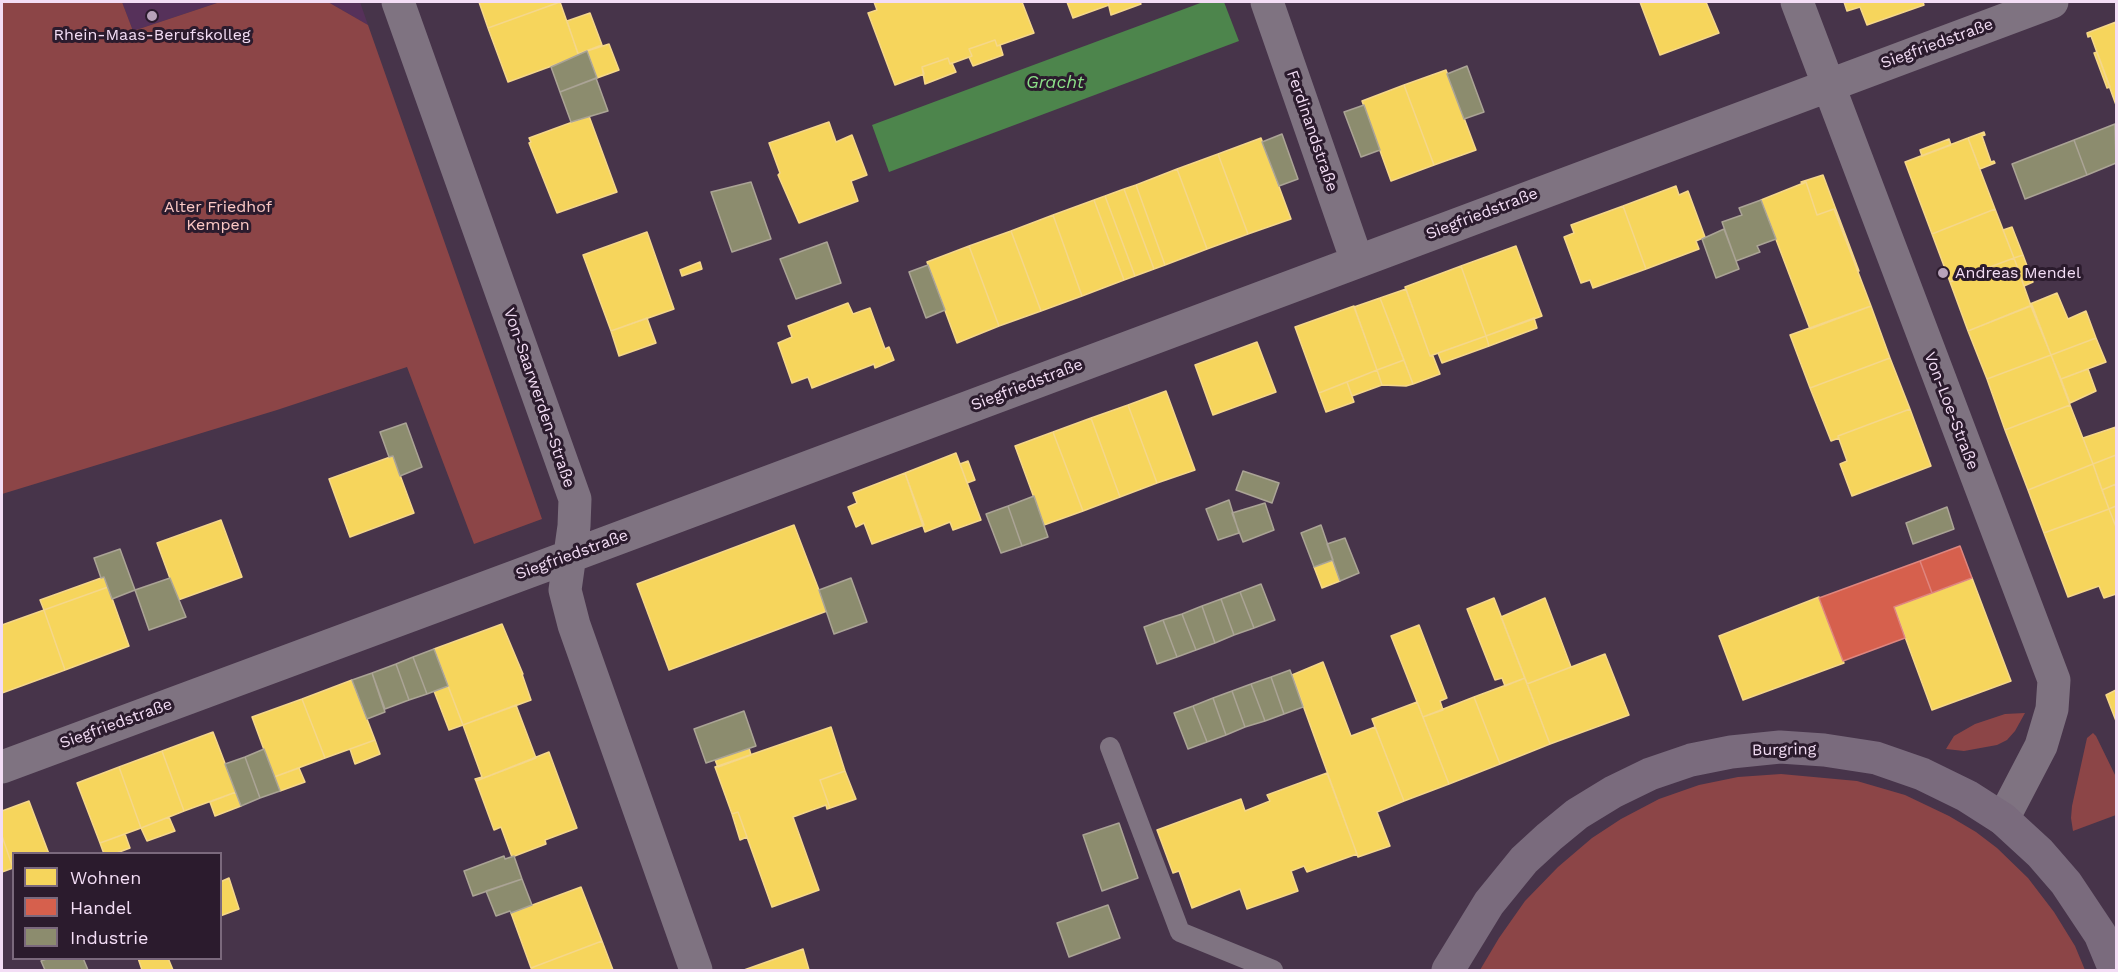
<!DOCTYPE html>
<html>
<head>
<meta charset="utf-8">
<style>
  body { margin:0 }
  #map { position:relative; width:2118px; height:972px; overflow:hidden; background:#47344a; font-family:"Work Sans",sans-serif }
  canvas { display:block }
  .frame { position:absolute; inset:0; border:3px solid #f3ddf5; pointer-events:none }
  .legend { position:absolute; left:12px; top:852px; width:210px; height:108px; box-sizing:border-box; background:#2b1b2d; border:2px solid #7b697d; margin:0; padding:8px 10px; list-style:none; font-size:18px; color:#f3ddf5 }
  .legend li { display:flex; align-items:center; gap:12px; height:30px }
  .legend b { width:30px; border:2px solid #7b697d }
</style>
</head>
<body>
<div id="map">
<canvas width="2118" height="972"></canvas>
<div class="frame"></div>
<ul class="legend">
<li><b style="height:16px;background:#f6d55c"></b>Wohnen</li>
<li><b style="height:16px;background:#d6604d"></b>Handel</li>
<li><b style="height:16px;background:#8c8c6e"></b>Industrie</li>
</ul>
</div>
<script>
const g = document.querySelector('canvas').getContext('2d');
g.lineJoin = 'round';
function fill(path, color) { g.fillStyle = color; g.fill(path, 'evenodd'); }
const shape = rows => new Path2D(rows.map(r => 'M' + r).join(''));
function stroke(path, color, width, dash) { g.strokeStyle = color; g.lineWidth = width; g.lineCap = dash ? 'butt' : 'round'; g.setLineDash(dash || []); g.stroke(path); }
function label(font, color, halo, rows, align = 'center') {
  g.font = font + ' "Work Sans",sans-serif'; g.lineWidth = 6; g.setLineDash([]); g.textBaseline = 'middle'; g.strokeStyle = halo; g.fillStyle = color; for (const [text, x, y, turn = 0] of rows) {
    g.save(); g.translate(x, y); g.rotate((+turn || 0) * Math.PI / 180); g.textAlign = isNaN(turn) ? turn : align; if (halo) g.strokeText(text, 0, 0); g.fillText(text, 0, 0); g.restore();
  }
}
fill(shape([
  [122,2,220,2,133,31],
  [328,2,360,2,368,25]
]), '#56315a');
fill(shape([
  [2,2,122,2,133,31,220,2,328,2,368,25,542,519,474,544,407,367,277,410,2,494],
  [2025,713,2015,731,2007,740,1997,745,1964,751,1946,749,1954,736,1975,724,2005,714],
  [2093,733,2096,736,2116,777,2116,815,2073,831,2071,818,2072,806,2087,738],
  [1781,774,1857,781,1905,795,1949,816,1976,832,1997,848,2028,878,2054,912,2075,946,2085,970,1480,970,1499,938,1525,901,1558,867,1592,838,1621,819,1659,799,1699,785,1738,777]
]), '#8c4547');
fill(shape([
  [1203,2,1224,2,1239,41,889,172,872,125]
]), '#4d854c');
const homes = shape([
  [479,2,560,2,488,28,479,2],
  [560,2,579,56,508,82,488,28,560,2],
  [874,2,1022,2,1034,33,997,46,995,40,969,49,972,56,950,64,948,58,922,67,924,74,895,85,868,13,877,10,874,2],
  [1067,2,1108,2,1109,5,1073,18,1067,2],
  [1108,2,1140,2,1141,4,1111,15,1108,2],
  [1640,2,1706,2,1719,33,1660,55,1640,2],
  [1844,2,1923,2,1924,5,1867,25,1860,7,1847,11,1844,2],
  [590,13,602,45,578,54,567,21,590,13],
  [2116,22,2116,105,2091,36,2088,37,2087,33,2116,22],
  [995,40,997,46,1000,45,1003,55,973,66,969,57,972,56,969,49,995,40],
  [609,44,619,70,597,78,587,51,609,44],
  [2097,52,2110,87,2107,88,2094,53,2097,52],
  [948,58,950,64,952,63,956,72,925,84,922,67,948,58],
  [1446,70,1476,150,1434,165,1404,85,1446,70],
  [1404,85,1434,165,1391,181,1362,101,1404,85],
  [589,116,617,192,557,213,529,143,531,142,529,138,589,116],
  [829,122,836,142,852,135,867,175,851,181,858,201,799,223,778,175,780,173,769,143,829,122],
  [1984,132,1985,135,1982,136,1991,162,1994,161,1995,163,1980,169,1968,138,1984,132],
  [1261,138,1291,219,1248,234,1218,154,1261,138],
  [1968,138,1995,209,1932,234,1905,162,1968,138],
  [1949,139,1951,145,1922,156,1920,150,1949,139],
  [1218,154,1248,234,1207,249,1177,169,1218,154],
  [1177,169,1207,249,1165,265,1136,185,1177,169],
  [1823,175,1859,271,1834,209,1817,215,1806,182,1802,184,1801,182,1823,175],
  [1806,182,1817,215,1834,209,1871,306,1810,329,1761,200,1806,182],
  [1136,185,1165,265,1154,269,1124,189,1136,185],
  [1676,186,1679,195,1688,191,1705,237,1696,241,1699,249,1646,269,1623,206,1676,186],
  [1124,189,1154,269,1135,276,1105,196,1124,189],
  [1105,196,1135,276,1124,280,1094,200,1105,196],
  [1094,200,1124,280,1082,296,1053,215,1094,200],
  [1623,206,1646,269,1593,288,1590,280,1581,283,1564,237,1574,233,1571,225,1623,206],
  [1995,209,2014,258,1950,282,1932,234,1995,209],
  [1053,215,1082,296,1041,311,1011,231,1053,215],
  [2012,227,2023,255,2014,258,2003,230,2012,227],
  [1011,231,1041,311,999,326,969,246,1011,231],
  [647,232,674,309,611,331,583,255,647,232],
  [969,246,999,326,957,343,927,262,969,246],
  [1516,246,1542,316,1486,336,1461,266,1516,246],
  [2023,255,2033,282,2024,286,2014,258,2023,255],
  [2014,258,2031,306,1968,331,1950,282,2014,258],
  [700,262,702,269,682,276,680,270,700,262],
  [1461,266,1486,336,1430,356,1405,287,1461,266],
  [1406,289,1430,356,1433,356,1440,374,1413,384,1380,298,1406,289],
  [2057,293,2068,319,2086,311,2096,338,2051,355,2030,304,2057,293],
  [1380,298,1404,360,1377,370,1354,307,1380,298],
  [848,303,853,314,870,308,885,349,889,347,894,360,875,368,874,364,812,388,808,377,792,383,778,343,792,337,788,326,848,303],
  [2032,305,2051,355,1987,379,1968,331,2032,305],
  [1354,306,1377,370,1319,393,1295,327,1354,306],
  [1871,306,1890,358,1810,388,1790,335,1871,306],
  [647,318,656,343,619,356,611,331,647,318],
  [1534,318,1537,328,1489,346,1486,336,1534,318],
  [1486,336,1489,346,1442,363,1438,353,1486,336],
  [2096,338,2106,362,2061,379,2051,355,2096,338],
  [1257,342,1276,392,1213,415,1195,365,1257,342],
  [2051,355,2070,405,2005,430,1987,379,2051,355],
  [1890,358,1910,409,1838,436,1839,438,1831,441,1810,388,1890,358],
  [1404,360,1413,384,1406,386,1382,385,1377,370,1404,360],
  [2088,369,2096,391,2070,403,2061,379,2088,369],
  [1377,370,1382,385,1352,396,1347,382,1377,370],
  [1347,382,1354,402,1326,412,1319,393,1347,382],
  [1166,391,1195,470,1157,483,1128,405,1166,391],
  [1128,405,1157,483,1120,497,1091,418,1128,405],
  [2070,405,2093,464,2028,490,2005,430,2070,405],
  [1910,409,1931,466,1852,496,1840,464,1847,461,1838,436,1910,409],
  [1091,418,1120,497,1083,511,1053,432,1091,418],
  [2116,427,2116,455,2093,464,2083,438,2116,427],
  [1053,432,1083,511,1044,525,1015,446,1053,432],
  [956,453,981,520,953,530,950,522,925,532,905,473,956,453],
  [2116,455,2116,484,2102,490,2093,464,2116,455],
  [393,456,414,513,350,537,329,479,393,456],
  [968,461,975,480,967,483,960,464,968,461],
  [2093,464,2109,509,2044,533,2028,490,2093,464],
  [905,473,924,525,872,544,864,523,856,527,848,507,857,503,853,493,905,473],
  [2116,484,2116,506,2109,509,2102,490,2116,484],
  [2116,506,2116,527,2109,509,2116,506],
  [2109,509,2116,527,2116,594,2104,598,2099,586,2068,597,2044,533,2109,509],
  [221,520,242,577,178,600,157,543,221,520],
  [794,525,827,611,669,670,637,584,794,525],
  [1332,560,1340,581,1322,588,1314,567,1332,560],
  [104,577,108,587,44,610,40,600,104,577],
  [1972,578,2011,681,1932,710,1894,607,1972,578],
  [108,587,129,646,65,670,44,610,108,587],
  [1819,597,1844,663,1743,700,1719,636,1819,597],
  [1494,598,1525,678,1505,686,1502,678,1495,680,1467,609,1494,598],
  [1545,598,1571,667,1527,684,1501,617,1545,598],
  [44,610,65,670,2,693,2,625,44,610],
  [502,624,523,674,522,674,531,700,463,725,434,649,502,624],
  [1419,625,1447,698,1440,701,1443,710,1423,717,1391,636,1419,625],
  [1605,654,1629,715,1550,744,1527,684,1605,654],
  [1323,662,1351,736,1375,727,1404,801,1377,812,1390,846,1358,857,1292,675,1323,662],
  [1525,678,1550,744,1500,764,1474,697,1525,678],
  [352,680,375,740,325,758,302,699,352,680],
  [448,686,463,725,449,730,434,691,448,686],
  [2116,690,2116,721,2106,695,2116,690],
  [1474,697,1500,764,1449,784,1423,717,1474,697],
  [302,699,325,758,274,777,252,717,302,699],
  [1417,702,1449,784,1404,801,1372,719,1417,702],
  [516,705,536,758,476,781,475,779,482,777,463,725,516,705],
  [831,727,845,771,820,780,830,808,827,809,826,805,793,817,819,890,772,907,738,812,732,814,715,767,831,727],
  [213,732,236,792,184,811,162,751,213,732],
  [375,740,380,754,355,764,350,749,375,740],
  [749,748,751,755,718,767,715,760,749,748],
  [162,751,184,811,141,828,119,767,162,751],
  [549,752,577,828,545,840,546,844,512,857,501,827,494,830,476,781,549,752],
  [119,767,141,828,100,843,77,783,119,767],
  [299,768,305,782,280,791,274,777,299,768],
  [845,771,856,799,830,808,820,780,845,771],
  [1327,773,1357,854,1307,872,1304,866,1291,871,1298,891,1247,909,1240,889,1192,908,1179,871,1173,873,1157,830,1241,799,1245,811,1270,801,1267,795,1327,773],
  [236,792,241,806,215,816,210,802,236,792],
  [29,801,49,854,14,854,13,868,2,836,2,811,29,801],
  [738,812,747,837,740,840,732,814,738,812],
  [169,817,175,831,147,841,141,828,169,817],
  [125,834,130,848,114,854,104,854,100,843,125,834],
  [2,836,13,868,2,872,2,836],
  [229,878,239,909,220,916,220,882,229,878],
  [581,887,602,941,531,968,511,913,581,887],
  [602,941,613,970,532,970,531,968,602,941],
  [803,949,809,970,744,970,803,949],
  [138,958,168,958,173,970,142,970,138,958]
]);
fill(homes, '#f6d55c');
stroke(homes, '#f5d78a', 1.5);
const shops = shape([
  [1960,546,1972,578,1932,593,1920,561,1960,546],
  [1920,561,1932,593,1894,607,1905,638,1843,661,1819,598,1920,561]
]);
fill(shops, '#d6604d');
stroke(shops, '#df867f', 1.5);
const industry = shape([
  [587,51,597,78,560,92,551,67,587,51],
  [1467,66,1484,112,1464,119,1447,74,1467,66],
  [596,78,608,111,571,122,560,92,596,78],
  [1364,105,1380,150,1361,157,1344,112,1364,105],
  [2115,124,2116,163,2087,175,2074,140,2115,124],
  [1282,134,1298,179,1279,186,1262,142,1282,134],
  [2074,140,2087,175,2025,199,2012,164,2074,140],
  [751,182,771,239,732,252,711,192,751,182],
  [1761,200,1776,239,1757,246,1760,252,1736,261,1722,222,1742,215,1739,208,1761,200],
  [1724,229,1739,269,1716,278,1702,239,1724,229],
  [827,242,841,283,796,299,780,259,827,242],
  [928,265,945,310,926,318,909,272,928,265],
  [406,423,422,467,400,476,393,456,389,457,380,432,406,423],
  [1243,471,1279,483,1272,503,1236,490,1243,471],
  [1034,496,1048,537,1022,546,1008,506,1034,496],
  [1229,500,1239,533,1218,540,1206,509,1229,500],
  [1265,503,1274,530,1243,542,1232,513,1265,503],
  [1008,506,1022,546,1001,553,986,514,1008,506],
  [1947,507,1954,529,1913,544,1906,523,1947,507],
  [1321,525,1333,560,1314,567,1301,533,1321,525],
  [1345,538,1359,573,1340,581,1327,544,1345,538],
  [120,549,135,590,112,599,104,577,101,578,94,558,120,549],
  [170,578,186,617,149,630,135,590,170,578],
  [851,578,867,622,834,634,819,590,851,578],
  [1261,584,1275,620,1254,628,1240,592,1261,584],
  [1240,592,1254,628,1234,635,1221,599,1240,592],
  [1221,599,1234,635,1215,643,1202,606,1221,599],
  [1202,606,1215,643,1196,650,1182,614,1202,606],
  [1182,614,1196,650,1177,657,1163,620,1182,614],
  [1163,620,1177,657,1157,664,1144,627,1163,620],
  [434,649,448,686,427,694,413,657,434,649],
  [413,657,427,694,409,700,396,664,413,657],
  [396,664,409,700,385,709,372,673,396,664],
  [1290,670,1303,707,1284,714,1271,677,1290,670],
  [372,673,385,712,367,719,352,680,372,673],
  [1271,677,1284,714,1265,721,1251,684,1271,677],
  [1251,684,1265,721,1245,727,1232,691,1251,684],
  [1232,691,1245,727,1226,735,1213,698,1232,691],
  [1213,698,1226,735,1207,742,1193,706,1213,698],
  [1193,706,1207,742,1188,749,1174,713,1193,706],
  [744,711,756,746,706,763,694,729,744,711],
  [264,749,280,791,260,798,245,757,264,749],
  [245,757,260,798,241,806,225,764,245,757],
  [1119,823,1138,878,1102,891,1083,835,1119,823],
  [504,856,505,859,514,856,522,879,473,896,464,871,504,856],
  [522,879,532,905,511,913,510,911,496,916,486,891,522,879],
  [1108,905,1120,938,1069,957,1057,923,1108,905],
  [49,958,83,958,88,970,45,970,41,961,49,958]
]);
fill(industry, '#8c8c6e');
stroke(industry, '#aba496', 1.5);
stroke(shape([
  [1110,747,1180,932,1273,970]
]), '#7f7381', 20);
stroke(shape([
  [398,2,575,499,574,526,565,590,574,625,696,970],
  [1267,2,1357,261],
  [1797,2,2054,680,2052,709,2041,746,2003,819],
  [2,767,568,557,2052,2]
]), '#7f7381', 33);
stroke(shape([
  [1448,970,1489,903,1524,860,1549,837,1577,814,1613,792,1650,774,1691,760,1731,752,1780,747,1824,750,1876,758,1922,774,1967,796,2003,819,2040,853,2066,883,2100,934,2115,970]
]), '#7a6b7d', 33);
for (const [x, y, r, color] of [
  [152,16,6,"#b7a2b9"],
  [1943,273,6,"#b7a2b9"]
]) { const dot = new Path2D(); dot.arc(x, y, r, 0, 2 * Math.PI); g.fillStyle = color; g.fill(dot); stroke(dot, '#2b1b2d', 2); }
label('16px', '#f3ddf5', '#2b1b2d', [
  ["Rhein-Maas-Berufskolleg",152,35],
  ["Andreas Mendel",1955,273,"left"]
]);
label('16px', '#f3ddf5', '#2b1b2d', [
  ["Siegfriedstraße",1937,44,-20],
  ["Ferdinandstraße",1312,131,71],
  ["Siegfriedstraße",1482,214,-21],
  ["Siegfriedstraße",1027,385,-21],
  ["Von-Saarwerden-Straße",539,398,71],
  ["Von-Loe-Straße",1951,411,69],
  ["Siegfriedstraße",572,555,-20],
  ["Siegfriedstraße",116,724,-20],
  ["Burgring",1784,750,-1]
]);
label('16px', '#fbc8c5', '#2b1b2d', [
  ["Alter Friedhof",218,207],
  ["Kempen",218,225]
]);
label('italic 18px', '#8ce088', '#2b1b2d', [
  ["Gracht",1055,83]
]);
</script>
</body>
</html>
